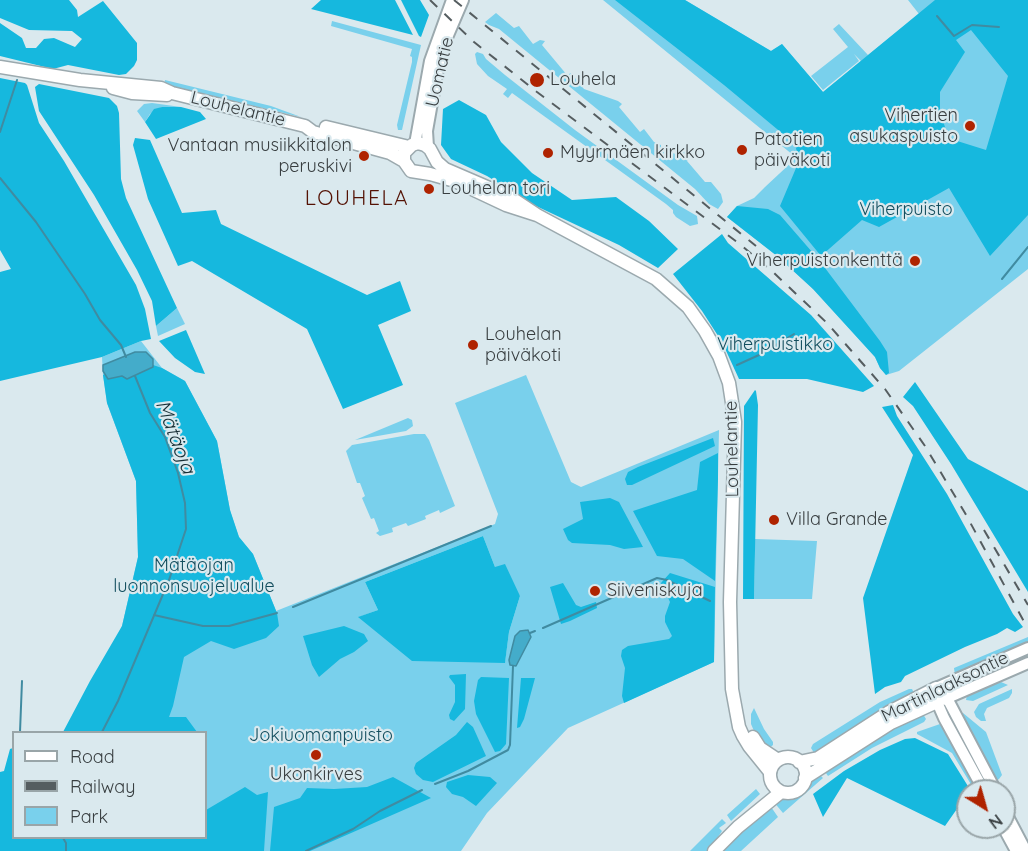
<!DOCTYPE html>
<html>
<head>
<meta charset="utf-8">
<style>
  body { margin:0 }
  #map { position:relative; width:1028px; height:851px; overflow:hidden; background:#dae9ee; font-family:Quicksand,sans-serif }
  canvas { display:block }
  .legend { position:absolute; left:12px; top:731px; width:195px; height:108px; box-sizing:border-box; background:#dae9ee; border:2px solid #99a5a8; margin:0; padding:8px 10px; list-style:none; font-size:18px; color:#383e40 }
  .legend li { display:flex; align-items:center; gap:12px; height:30px }
  .legend b { width:30px; border:2px solid #99a5a8 }
  .north { position:absolute; left:956px; top:779px; width:60px; height:60px; box-sizing:border-box; background:#dae9ee; border:2px solid #99a5a8; border-radius:50%; rotate:143deg; font-size:16px; font-weight:700; line-height:24px; text-align:center; color:#383e40 }
  .north::after { content:''; display:block; margin:auto; width:21px; height:27px; background:#af2300; clip-path:polygon(50% 0,100% 100%,50% 72%,0 100%) }
</style>
</head>
<body>
<div id="map">
<canvas width="1028" height="851"></canvas>
<ul class="legend">
<li><b style="height:8px;background:#fff"></b>Road</li>
<li><b style="height:8px;background:#555d60"></b>Railway</li>
<li><b style="height:16px;background:#79d0ec"></b>Park</li>
</ul>
<div class="north">N</div>
</div>
<script>
const g = document.querySelector('canvas').getContext('2d');
g.lineJoin = 'round';
function fill(path, color) { g.fillStyle = color; g.fill(path, 'evenodd'); }
const shape = rows => new Path2D(rows.map(r => 'M' + r).join(''));
function stroke(path, color, width, dash) { g.strokeStyle = color; g.lineWidth = width; g.lineCap = dash ? 'butt' : 'round'; g.setLineDash(dash || []); g.stroke(path); }
function label(font, color, halo, rows, align = 'center') {
  g.font = font + ' Quicksand,sans-serif'; g.lineWidth = 4.5; g.setLineDash([]); g.textBaseline = 'middle'; g.strokeStyle = halo; g.fillStyle = color; for (const [text, x, y, turn = 0] of rows) {
    g.save(); g.translate(x, y); g.rotate((+turn || 0) * Math.PI / 180); g.textAlign = isNaN(turn) ? turn : align; if (halo) g.strokeText(text, 0, 0); g.fillText(text, 0, 0); g.restore();
  }
}
fill(shape([
  [603,0,685,0,771,51,782,44,823,92,861,61,854,54,859,61,823,90,811,76,848,47,833,29,839,24,868,55,919,14,908,0,1028,0,1028,269,899,371,886,375,880,368,875,357,813,289,777,256,727,217,737,206,754,198,765,187,794,160,793,155],
  [496,13,514,28,519,26,533,44,540,40,545,41,542,45,567,75,571,73,584,89,618,101,622,104,619,107,640,132,644,129,654,142,661,145,661,150,676,154,678,149,684,150,690,156,687,161,705,182,711,182,721,194,723,202,718,209,709,204,695,189,499,29,489,25,485,22],
  [332,21,421,45,402,130,398,130,397,125,412,62,412,57,410,56,412,49,331,26],
  [477,52,483,54,486,59,505,75,575,130,678,205,697,216,698,224,690,226,676,217,673,213,673,210,666,204,512,93,508,98,503,94,507,89,488,76,477,64,475,54],
  [165,80,271,106,301,117,164,85],
  [152,103,181,107,162,107,150,114,145,122,137,111,144,104],
  [177,308,185,324,158,336,156,326],
  [141,341,162,368,185,381,217,441,230,510,239,537,253,554,276,611,495,524,498,514,455,403,526,375,571,482,581,487,719,430,714,662,568,728,487,813,461,851,0,851,14,838,206,838,206,732,76,732,122,626,138,557,136,481,107,403,103,375,102,357],
  [483,536,495,567,520,596,509,632,505,662,359,617,378,610,365,582],
  [408,418,412,420,413,426,406,431,355,440],
  [414,434,425,434,429,440,455,506,440,513,439,510,425,516,426,519,408,526,406,523,392,528,393,532,380,536,376,533,379,531,374,518,371,519,362,498,365,496,360,483,357,483,346,451,352,445],
  [755,539,817,541,812,599,754,599],
  [1028,637,1028,643,955,676,954,668],
  [1001,682,1008,685,973,701,966,700,967,695],
  [909,689,912,689,914,693,816,756,811,748,813,744,880,702],
  [1012,689,1012,693,1009,698,987,708,984,714,986,721,981,721,976,717,974,712,979,704],
  [754,708,764,729,773,742,773,745,767,750,757,738,751,724,751,714],
  [963,713,986,732,1002,775,999,779,996,781,960,715],
  [923,714,926,719,924,722,872,748,828,776,823,769,903,722],
  [940,724,978,790,975,791,952,753,917,734,917,732],
  [818,773,823,778,783,813,773,801,781,797,799,795],
  [756,789,760,794,731,821,727,815],
  [769,804,778,817,741,851,722,851],
  [722,819,726,823,719,828,722,831,712,846,707,851,690,851]
]), '#79d0ec');
fill(shape([
  [0,0,69,0,77,10,78,17,103,1,137,43,137,60,134,66,126,74,119,75,68,65,53,69,0,56,0,23,22,38,26,48,36,48,44,39,54,38,75,47,82,39,72,31,29,30,0,18],
  [321,0,395,0,413,35,311,9],
  [401,0,420,0,429,15,421,37,419,36],
  [615,0,685,0,771,51,782,44,823,92,935,0,1028,0,1028,215,990,256,949,188,879,227,862,220,821,256,780,206,799,161,795,144,724,85],
  [971,30,1008,76,986,150,954,140,947,133,940,112,940,92,965,52,956,40],
  [0,78,25,83,27,85,39,123,64,161,136,285,145,309,151,339,141,341,102,357,0,381,0,272,11,269,0,250],
  [39,84,109,98,117,106,119,113,121,179,126,198,177,308,156,326,152,301,137,270,94,195,39,111,35,87],
  [459,100,486,115,501,142,532,173,572,200,616,197,649,221,678,249,658,268,619,245,536,206,487,176,451,159,441,145,443,109],
  [162,107,181,107,200,112,206,119,156,139,145,122,154,109],
  [135,138,150,140,182,213,216,210,221,224,367,295,400,281,411,311,378,325,403,385,343,409,307,329,192,261,178,266,148,199,133,145],
  [737,206,768,209,780,215,819,260,880,341,887,352,889,373,886,375,880,368,875,357,813,289,777,256,727,217],
  [722,234,728,243,811,315,874,386,863,392,807,379,739,379,722,342,702,311,673,274],
  [186,330,205,374,195,372,175,358,159,341],
  [147,363,162,368,185,381,217,441,230,510,239,537,253,554,277,613,279,626,266,638,234,649,211,641,184,657,173,706,169,717,186,717,197,732,63,732,90,681,122,626,138,557,136,481,107,403,103,375,121,368],
  [915,382,968,459,1028,491,1028,592,951,464,913,406,903,397],
  [755,390,756,391,758,405,754,599,743,599,744,406],
  [893,405,897,416,947,494,1013,614,1023,627,1015,632,1007,628,997,634,965,647,905,676,901,682,885,687,875,694,863,598,913,455,882,407],
  [713,438,715,446,632,485,627,485,625,479,628,472,638,467],
  [718,453,718,479,715,581,683,559,657,556,633,511,697,490,700,462],
  [610,498,619,502,643,547,624,549,610,545,572,543,568,540,563,529,583,519,580,502],
  [483,536,495,567,505,564,520,596,509,632,505,663,412,661,358,617,378,610,365,582],
  [670,573,715,587,714,662,624,703,622,696,625,668,621,656,622,650,628,646,669,639,672,636,665,622,665,616,670,602,661,583],
  [563,583,576,605,581,607,596,602,597,608,570,621,561,624,550,587],
  [344,626,364,634,368,641,354,652,340,659,319,677,312,665,303,636],
  [466,674,465,709,454,721,450,719,449,715,455,702,455,685,449,677,450,675],
  [481,677,509,678,506,744,500,751,495,752,476,714,474,701,478,680],
  [521,678,535,678,524,719,520,727,517,728],
  [467,722,473,727,486,756,433,782,423,780,416,774,414,768,416,763,456,735],
  [915,738,948,754,971,791,968,791,968,799,959,806,945,826,847,778,823,817,813,794,844,771,880,750,905,739],
  [13,748,14,838,206,838,206,810,245,787,257,795,268,792,264,851,0,851,0,772,4,771,10,749],
  [468,775,490,777,497,783,476,806,463,797,452,794,446,787,447,782],
  [393,777,431,798,310,851,270,851,274,807,300,798,307,788,334,789,367,787]
]), '#16b8de');
const water = shape([
  [135,352,146,352,153,359,153,367,127,379,122,376,108,379,103,371,103,365,135,352],
  [528,630,531,637,516,666,510,665,509,660,515,636,520,631,528,630]
]);
fill(water, '#44acca');
stroke(water, '#408ba1', 1.5);
stroke(shape([
  [937,16,954,36,972,25,999,27],
  [0,132,17,80],
  [0,178,36,222,85,294,100,320,121,345,126,357],
  [1002,279,1028,247],
  [737,365,759,355,794,334],
  [293,607,491,526],
  [154,615,203,626,229,626,277,613],
  [543,628,657,578,667,580,710,601],
  [530,633,535,631],
  [20,732,22,681],
  [102,732,118,701,169,580,186,529,185,503,178,473,165,437,150,413,135,376],
  [435,784,468,771,508,750,510,745,513,666],
  [63,838,66,843,66,851],
  [306,851,353,829,380,811,422,790]
]), '#408ba1', 2);
const minor = shape([
  [415,144,430,61,452,0],
  [428,147,427,131,439,63,443,47,463,0],
  [936,688,947,698,996,791],
  [936,688,1028,648],
  [936,695,937,702,944,718,984,791],
  [943,700,1028,663],
  [1004,809,1026,851],
  [1003,827,1016,851]
]);
const major = shape([
  [0,67,80,80,161,88,172,93,305,126,313,132,390,153,404,161],
  [113,88,132,93,167,95],
  [326,127,409,147],
  [537,215,506,205,455,181,430,174,411,171,404,161,404,153,412,145,418,143,425,145,430,149,437,162,445,169,510,197,537,215,656,279,688,307,705,331,719,356,729,383,735,422,730,602,732,689,739,727,743,736,749,746,770,772],
  [753,737,760,748,778,760],
  '770 775a18 18 0 1 1 36 0a18 18 0 1 1-36 0Z',
  [799,762,818,758,889,712,936,688],
  [805,778,891,723,937,702],
  [714,851,738,827,781,792]
]);
stroke(minor, '#9ba9ae', 14);
stroke(major, '#9ba9ae', 15);
stroke(minor, '#fff', 10);
stroke(major, '#fff', 12);
stroke(shape([
  [430,0,474,42,537,92,741,245,774,273,827,323,885,389,925,446,965,513,1028,629],
  [454,0,756,246],
  [984,530,1028,605]
]), '#555d60', 2, [10, 10]);
for (const [x, y, r, color] of [
  [537,80,8,"#af2300"],
  [970,126,6,"#af2300"],
  [742,150,6,"#af2300"],
  [548,153,6,"#af2300"],
  [364,156,6,"#af2300"],
  [429,189,6,"#af2300"],
  [915,261,6,"#af2300"],
  [473,345,6,"#af2300"],
  [774,520,6,"#af2300"],
  [595,591,6,"#af2300"],
  [316,755,6,"#af2300"]
]) { const dot = new Path2D(); dot.arc(x, y, r, 0, 2 * Math.PI); g.fillStyle = color; g.fill(dot); stroke(dot, '#dae9ee', 2); }
label('18px', '#383e40', '#dae9ee', [
  ["Uomatie",440,72,-77],
  ["Louhelantie",238,109,14],
  ["Louhelantie",732,449,-91],
  ["Martinlaaksontie",945,687,-26]
]);
label('18px', '#383e40', '#dae9ee', [
  ["Louhela",550,80],
  ["Vihertien",958,116,"right"],
  ["asukaspuisto",958,137,"right"],
  ["Patotien",754,140],
  ["päiväkoti",754,161],
  ["Vantaan musiikkitalon",352,146,"right"],
  ["peruskivi",352,167,"right"],
  ["Myyrmäen kirkko",560,153],
  ["Louhelan tori",441,189],
  ["Viherpuistonkenttä",903,261,"right"],
  ["Louhelan",485,335],
  ["päiväkoti",485,356],
  ["Villa Grande",786,520],
  ["Siiveniskuja",607,591],
  ["Ukonkirves",316,775,"center"]
], 'left');
label('18px', '#134e5e', '#dae9ee', [
  ["Viherpuisto",906,210],
  ["Viherpuistikko",775,345],
  ["Mätäojan",194,566],
  ["luonnonsuojelualue",194,587],
  ["Jokiuomanpuisto",321,736]
]);
label('italic 20px', '#172e35', '#dae9ee', [
  ["Mätäoja",175,437,69]
]);
g.letterSpacing = '1.5px';
label('21px', '#541204', '#dae9ee', [
  ["LOUHELA",357,199]
]);
g.letterSpacing = '0px';
</script>
</body>
</html>
